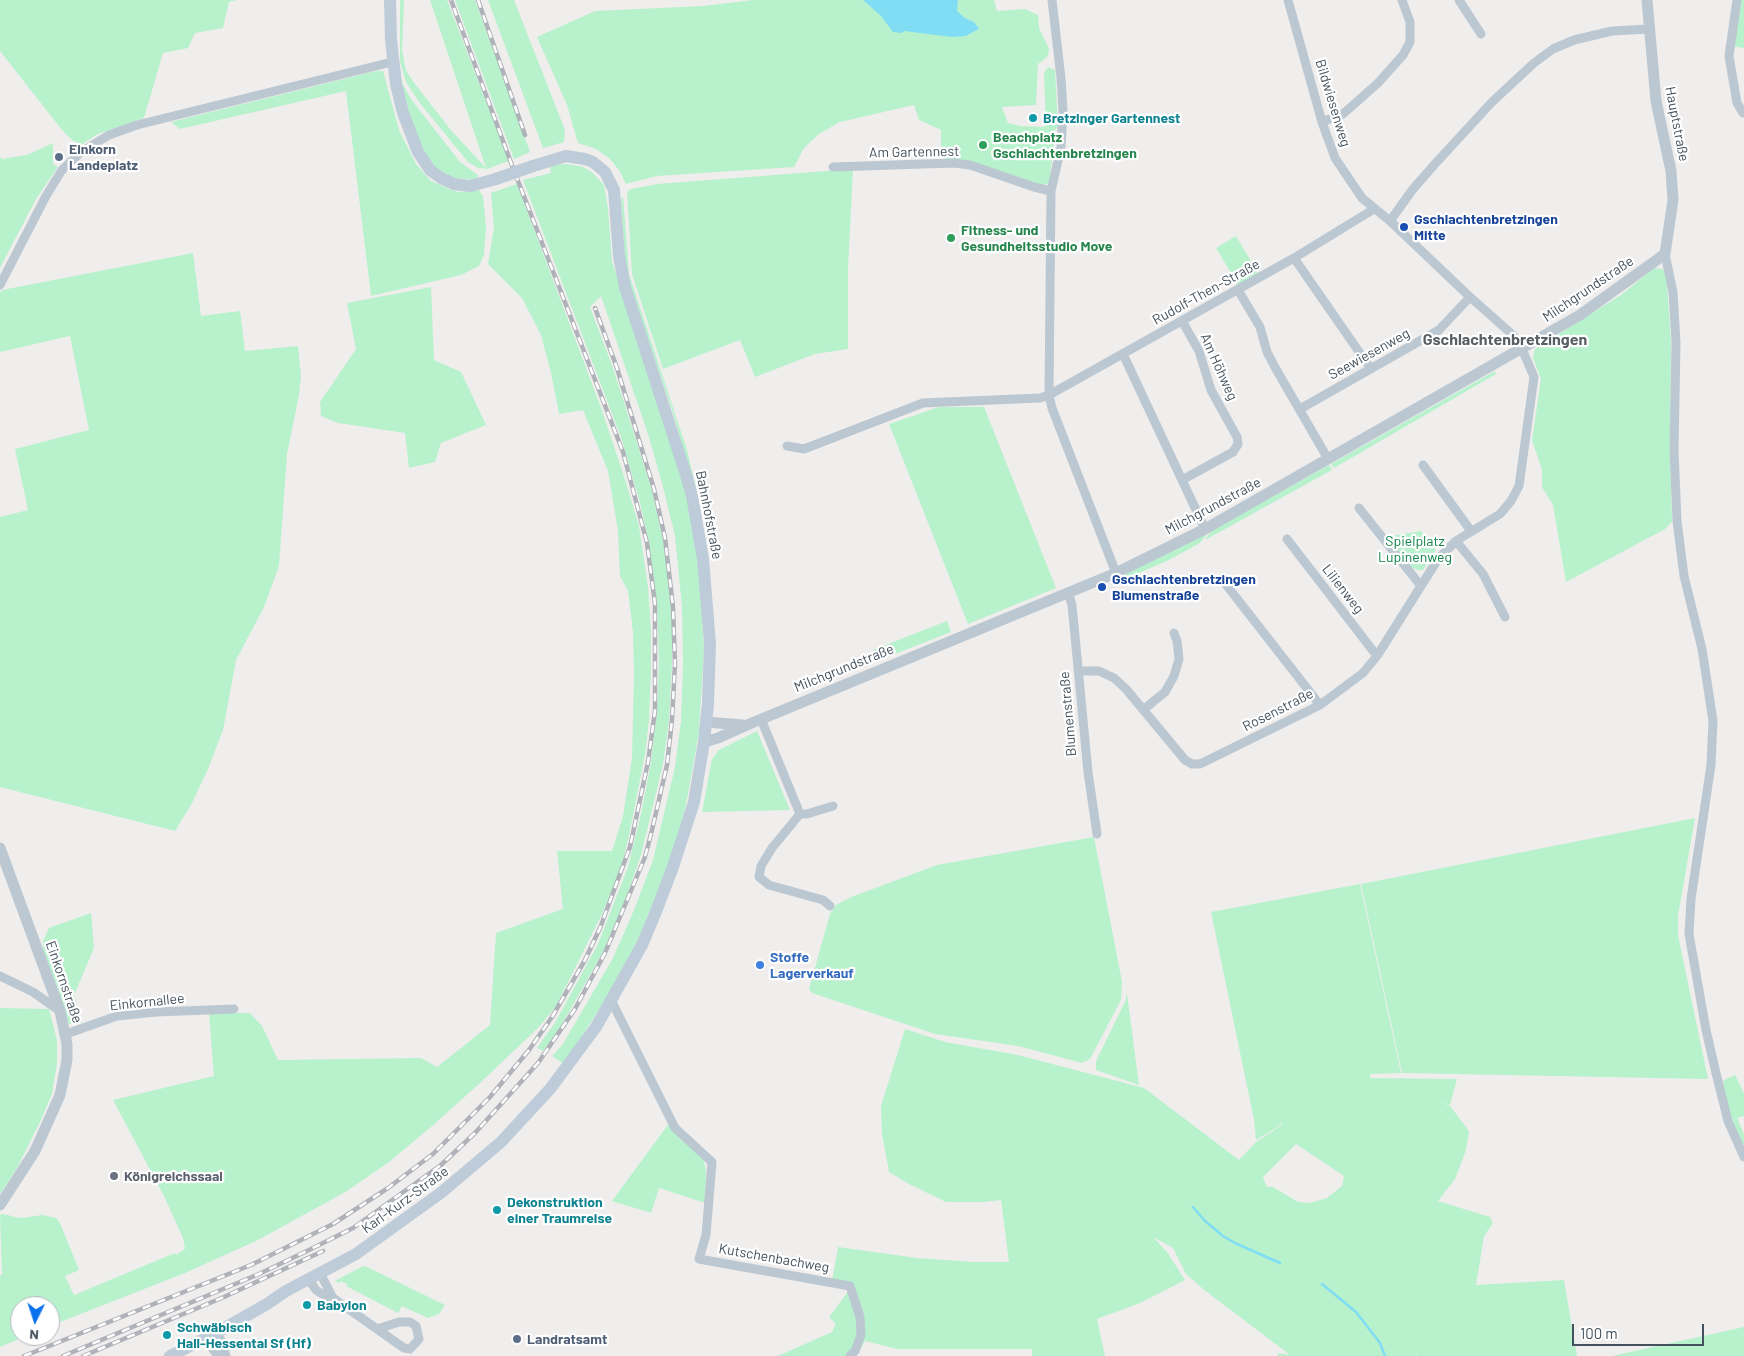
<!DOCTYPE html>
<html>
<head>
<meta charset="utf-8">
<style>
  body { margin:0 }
  #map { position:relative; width:1744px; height:1356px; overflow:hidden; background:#f0eded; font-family:Barlow,sans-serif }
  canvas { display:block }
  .north { position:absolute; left:10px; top:1296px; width:50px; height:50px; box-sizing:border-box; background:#fff; border:1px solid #b4b9be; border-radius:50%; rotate:184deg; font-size:14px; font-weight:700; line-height:20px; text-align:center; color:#44515c }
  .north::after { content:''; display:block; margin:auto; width:18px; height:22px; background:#0a71ed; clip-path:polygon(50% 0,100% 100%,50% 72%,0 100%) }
  .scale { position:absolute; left:1572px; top:1324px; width:132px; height:22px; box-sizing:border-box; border:2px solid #44515c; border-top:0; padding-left:6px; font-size:15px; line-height:18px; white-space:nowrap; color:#44515c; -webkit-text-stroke:4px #fff; paint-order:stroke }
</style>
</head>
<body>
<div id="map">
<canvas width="1744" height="1356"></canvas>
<div class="north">N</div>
<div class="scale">100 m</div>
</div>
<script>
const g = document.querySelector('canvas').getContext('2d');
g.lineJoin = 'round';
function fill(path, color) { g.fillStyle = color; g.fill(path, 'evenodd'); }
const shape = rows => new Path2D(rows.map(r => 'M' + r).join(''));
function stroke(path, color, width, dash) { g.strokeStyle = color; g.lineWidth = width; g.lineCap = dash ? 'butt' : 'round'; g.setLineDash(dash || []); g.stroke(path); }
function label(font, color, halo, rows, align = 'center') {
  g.font = font + ' Barlow,sans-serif'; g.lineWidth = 4.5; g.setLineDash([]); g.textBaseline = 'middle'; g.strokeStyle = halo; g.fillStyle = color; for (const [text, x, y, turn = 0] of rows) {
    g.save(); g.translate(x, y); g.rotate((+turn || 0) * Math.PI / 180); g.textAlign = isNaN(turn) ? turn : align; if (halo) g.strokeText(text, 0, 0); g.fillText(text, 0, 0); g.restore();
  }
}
fill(shape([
  [0,0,236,0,229,2,223,28,195,33,188,48,163,53,144,118,98,134,81,145,72,140,62,130,0,51],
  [400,0,404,0,402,50,406,71,415,84,450,129,486,168,430,0,447,0,509,161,487,169,478,168,468,162,419,102,406,82,400,61],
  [455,0,475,0,530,152,514,159],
  [488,0,514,0,565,130,564,142,543,148],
  [754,0,863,0,881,16,894,32,904,31,966,36,979,29,974,22,965,18,956,11,958,0,994,0,997,11,1025,9,1038,15,1039,28,1049,49,1048,56,1038,64,1036,105,1002,107,1008,123,1020,126,1044,127,1046,123,1044,73,1048,67,1055,70,1058,126,1048,141,1054,143,1049,183,1042,186,945,160,941,154,941,130,919,120,914,105,840,122,819,134,804,148,794,167,657,176,626,184,619,170,609,158,596,149,578,143,567,105,537,37,595,11,703,6],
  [1741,0,1744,0,1744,48,1733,46],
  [397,65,403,85,411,99,460,162,478,175,477,180,455,178,440,172,429,161,408,116],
  [376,71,383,71,399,130,416,164,431,181,449,189,459,192,479,190,483,196,486,227,484,255,479,266,461,275,371,296,346,91,180,129,171,122],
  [53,143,53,164,58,167,36,199,0,268,0,156,2,159,27,155],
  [567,164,583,167,593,173,604,185,608,209,612,261,687,496,698,560,704,649,699,732,686,805,675,847,639,938,605,1000,564,1064,552,1056,563,1044,613,958,634,910,653,860,675,767,681,721,683,664,682,607,675,536,663,487,649,437,601,296,590,307,613,368,652,490,663,540,672,607,672,665,669,721,663,764,641,855,624,904,603,952,556,1035,543,1051,537,1048,556,1021,598,944,628,867,641,814,651,762,657,711,659,661,657,605,649,542,640,503,622,440,523,180,551,173,550,167,553,165],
  [853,169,848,270,848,349,815,354,755,377,740,340,663,369,632,274,627,192,631,189,657,184],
  [517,184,600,405,623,473,639,526,648,587,651,631,651,673,649,720,645,755,629,835,621,869,602,914,556,1006,539,1027,480,1083,431,1127,389,1162,347,1191,258,1240,185,1273,50,1326,50,1306,20,1306,20,1336,26,1336,0,1347,0,1275,2,1275,0,1215,3,1214,20,1218,43,1215,56,1218,60,1223,79,1270,65,1276,74,1295,175,1253,176,1255,185,1249,183,1238,164,1196,113,1100,214,1076,209,1013,250,1013,262,1026,278,1060,421,1058,437,1067,490,1025,496,933,563,909,557,851,612,851,623,816,632,758,634,674,633,632,628,591,620,576,618,531,608,471,583,410,559,414,551,373,541,335,522,298,488,264,494,227,491,193],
  [623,196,629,274,687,450,697,492,696,492,673,413,626,275,621,200],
  [1236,236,1258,273,1238,285,1216,248],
  [193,253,201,316,240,311,245,351,298,346,301,376,299,395,287,454,279,566,264,607,236,660,223,730,208,769,191,805,175,831,0,787,0,517,28,510,15,449,89,430,70,336,0,352,0,293,2,290],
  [1654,268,1662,269,1666,273,1668,298,1671,341,1670,449,1672,522,1665,529,1566,582,1553,505,1542,487,1542,470,1532,440,1541,379,1533,358,1535,349,1621,295,1622,301,1621,295],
  [431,287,434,360,461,372,486,425,441,443,435,462,409,468,405,433,338,423,321,416,320,402,356,349,347,303],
  [1495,371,1496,374,1334,468,1331,464],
  [939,407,984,407,1056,588,968,624,889,424],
  [1329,465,1332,470,1205,540,1212,530],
  [1421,531,1436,550,1423,570,1417,570,1405,564,1386,537],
  [1208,533,1200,543,1169,560,1125,579,1123,575],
  [947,621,951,632,877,661,873,650],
  [757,731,790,810,702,812,712,759,719,750],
  [1695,818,1678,916,1678,935,1708,1079,1402,1073,1361,884],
  [1094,837,1122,982,1121,1000,1090,1059,1082,1063,1018,1046,935,1034,812,993,809,989,830,914,836,905,851,897,937,865],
  [1360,884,1401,1073,1370,1074,1370,1078,1457,1079,1450,1105,1441,1102,1450,1106,1469,1131,1466,1150,1455,1179,1438,1201,1490,1217,1493,1223,1484,1236,1476,1285,1564,1280,1577,1356,1417,1356,1416,1353,1416,1356,1278,1356,1278,1353,1290,1355,1203,1289,1186,1274,1173,1248,1153,1237,1167,1252,1185,1280,1140,1303,1097,1319,1105,1356,1032,1356,1032,1349,897,1349,865,1341,856,1356,778,1356,832,1332,836,1324,829,1317,853,1285,832,1281,838,1247,917,1258,974,1262,1009,1262,1001,1200,983,1202,946,1202,909,1184,889,1172,882,1134,881,1106,905,1029,945,1042,1018,1055,1144,1088,1239,1160,1256,1142,1282,1125,1280,1119,1281,1125,1256,1140,1254,1120,1211,912],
  [1296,1144,1344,1176,1342,1186,1327,1198,1310,1203,1298,1202,1273,1187,1267,1187,1263,1177],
  [91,913,94,948,74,995,82,1023,69,1024,58,989,43,951,43,941,49,928],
  [1127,994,1139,1085,1096,1070,1096,1061,1125,1002],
  [0,1008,49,1009,57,1040,57,1063,52,1094,40,1122,17,1168,0,1194],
  [1735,1075,1744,1093,1744,1116,1737,1118,1744,1134,1744,1149,1730,1114,1722,1086,1724,1080],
  [670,1122,680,1139,697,1152,704,1161,706,1171,705,1203,659,1188,651,1213,612,1201],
  [363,1266,367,1267,445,1305,439,1314,428,1318,402,1306,398,1313,346,1286,347,1284,341,1281,340,1283,335,1281],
  [1744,1327,1744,1356,1612,1356]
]), '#b7f2cd');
fill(shape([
  [863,0,958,0,957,11,965,18,974,22,979,29,966,36,952,37,904,31,901,33,893,32,881,16]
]), '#80ddf3');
stroke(shape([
  [1193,1207,1205,1221,1223,1236,1235,1243,1280,1263],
  [1322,1284,1356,1312,1380,1343,1385,1356]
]), '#80ddf3', 2.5);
stroke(shape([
  [1052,0,1061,78,1063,111,1061,147,1051,191,1049,395,1052,408,1116,573],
  [1459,0,1481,34],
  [1737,0,1729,56,1737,103,1743,113],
  [1322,122,1343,114,1378,83,1403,55,1410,42,1410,22,1402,0],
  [833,167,954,163,970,165,1034,187,1051,191],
  [1390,221,1413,189,1434,165,1492,102,1534,63,1553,49,1574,40,1612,31,1649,29],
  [1665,254,1673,292,1676,342,1674,450,1677,521,1684,576,1702,649,1713,721,1711,765,1691,899,1689,934,1706,1030,1716,1073,1728,1121,1744,1157],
  [1294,258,1371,369],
  [0,285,46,196,62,170,81,152,109,135,137,125,392,62],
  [1238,290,1260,327,1267,352,1276,369,1328,459],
  [1182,321,1199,351,1211,390,1237,437,1238,444,1233,452,1182,480],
  [1123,354,1205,529],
  [1300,409,1439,330,1470,297],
  [787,446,804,449,923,403,1040,398,1049,395,1294,258,1374,209],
  [1423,465,1471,531],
  [1359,508,1421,586],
  [1287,539,1377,656],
  [1456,541,1483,574,1505,617],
  [1224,582,1320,705],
  [1068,592,1072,605,1088,772,1097,834],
  [1078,671,1099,671,1114,678,1126,689,1185,760,1192,764,1200,764,1320,705,1363,673,1377,656,1438,559,1456,541,1500,514,1511,501,1519,486,1534,377,1522,349,1514,336,1470,297,1390,221,1362,198,1335,158,1322,122,1288,0],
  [1143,710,1165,692,1174,676,1179,659,1177,641,1174,633],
  [761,719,800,814,772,848,761,866,759,877,769,885,823,900,830,906],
  [800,814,807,814,833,806],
  [0,976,33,992,60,1011],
  [611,1000,675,1128,712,1162,706,1235,699,1259,850,1286,860,1317,861,1335,855,1351,850,1356],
  [66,1034,117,1016,156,1012,234,1009],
  [320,1273,333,1298],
  [309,1280,316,1290,322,1294,333,1298,404,1348,410,1349,419,1339,416,1326,410,1322,399,1322,377,1329],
  [216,1333,222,1342,226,1356],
  [205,1339,218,1356]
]), '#bcc8d1', 9);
stroke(shape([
  [706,722,743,725],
  [704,742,718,738,747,725,1116,573,1205,529,1580,315,1665,254,1673,200,1671,171,1656,101,1647,0],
  [0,848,60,1011,67,1044,67,1060,60,1095,35,1151,0,1205]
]), '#bcc8d1', 11);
stroke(shape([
  [390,0,391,40,396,84,403,113,418,152,430,170,441,178,454,184,470,186,496,179],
  [170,1356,216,1333,267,1304,286,1291,356,1254,442,1192,501,1142,550,1089,596,1027,642,945,655,914,673,867,694,802,704,742,708,704,710,644,703,559,692,496,686,475,625,287,619,256,614,190,605,172,593,162,585,159,566,156,533,166]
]), '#becbd8', 12);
const rail = shape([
  [478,0,525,135],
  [24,1356,251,1265,333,1224,388,1188,433,1154,490,1097,529,1050,552,1017,585,960,600,928,630,847,648,762,655,711,655,604,647,543,623,452,513,168,451,0],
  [63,1356,259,1274,309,1250,353,1228,441,1165,475,1133,538,1063,575,1009,605,953,645,857,652,830,667,765,672,720,675,664,673,607,665,538,654,489,617,368,595,308],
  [83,1356,224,1297,323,1251]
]);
stroke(rail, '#afb2b8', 4.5);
stroke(rail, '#fff', 2.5, [8]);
stroke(shape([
  [496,179,533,166]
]), '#becbd8', 12);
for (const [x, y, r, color] of [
  [1033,118,5,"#0f9aa8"],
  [983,145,5,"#2e9e5b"],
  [59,157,5,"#5c6f8a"],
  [1404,227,5,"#1a4fb4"],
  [951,238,5,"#2e9e5b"],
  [1102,587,5,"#1a4fb4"],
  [760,965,5,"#3f7fe0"],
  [114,1176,5,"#6b7280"],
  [497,1210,5,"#0f9aa8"],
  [307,1305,5,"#0f9aa8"],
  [167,1335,5,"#0f9aa8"],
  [517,1339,5,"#5c6f8a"]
]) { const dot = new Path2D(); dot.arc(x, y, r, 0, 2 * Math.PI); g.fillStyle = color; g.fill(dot); stroke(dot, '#fff', 2); }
label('14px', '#44515c', '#fff', [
  ["Bildwiesenweg",1333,103,73],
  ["Hauptstraße",1677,124,79],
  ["Am Gartennest",914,152,-1],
  ["Milchgrundstraße",1588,289,-34],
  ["Rudolf-Then-Straße",1206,292,-29],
  ["Seewiesenweg",1369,354,-29],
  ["Am Höhweg",1219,367,66],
  ["Milchgrundstraße",1213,506,-28],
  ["Bahnhofstraße",709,515,79],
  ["Lilienweg",1343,589,52],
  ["Milchgrundstraße",844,668,-22],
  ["Rosenstraße",1278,710,-27],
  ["Blumenstraße",1068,714,-95],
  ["Einkornstraße",64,982,71],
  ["Einkornallee",147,1002,-6],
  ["Karl-Kurz-Straße",405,1200,-36],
  ["Kutschenbachweg",774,1258,10]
]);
label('bold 14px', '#0d838f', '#fff', [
  ["Bretzinger Gartennest",1043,118],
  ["Dekonstruktion",507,1202],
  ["einer Traumreise",507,1218],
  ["Babylon",317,1305],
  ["Schwäbisch",177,1327],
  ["Hall-Hessental Sf (Hf)",177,1343]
], 'left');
label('bold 14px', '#27864d', '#fff', [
  ["Beachplatz",993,137],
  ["Gschlachtenbretzingen",993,153],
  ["Fitness- und",961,230],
  ["Gesundheitsstudio Move",961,246]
], 'left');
label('bold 14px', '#4e5e75', '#fff', [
  ["Einkorn",69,149],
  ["Landeplatz",69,165],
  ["Landratsamt",527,1339]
], 'left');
label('bold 14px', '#164399', '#fff', [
  ["Gschlachtenbretzingen",1414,219],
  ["Mitte",1414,235],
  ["Gschlachtenbretzingen",1112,579],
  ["Blumenstraße",1112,595]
], 'left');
label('14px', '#0f8347', '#fff', [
  ["Spielplatz",1415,541],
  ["Lupinenweg",1415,557]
]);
label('bold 14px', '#366cbe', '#fff', [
  ["Stoffe",770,957],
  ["Lagerverkauf",770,973]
], 'left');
label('bold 14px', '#5b616d', '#fff', [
  ["Königreichssaal",124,1176]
], 'left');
label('bold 16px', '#595e63', '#fff', [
  ["Gschlachtenbretzingen",1505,340]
]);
</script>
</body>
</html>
